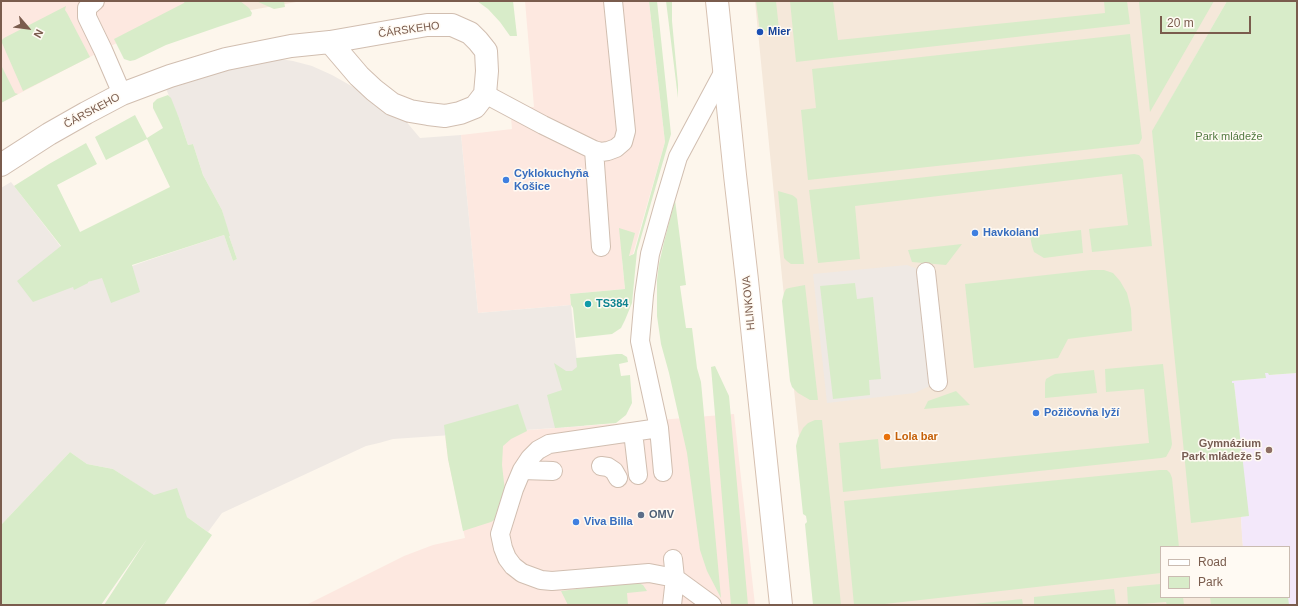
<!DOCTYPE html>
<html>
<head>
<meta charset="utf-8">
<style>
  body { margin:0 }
  #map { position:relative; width:1298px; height:606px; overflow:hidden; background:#fdf6ec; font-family:Arial,sans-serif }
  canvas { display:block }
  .frame { position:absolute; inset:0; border:2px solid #7a5c4d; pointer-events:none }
  .legend { position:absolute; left:1160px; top:546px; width:130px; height:52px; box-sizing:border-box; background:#fffaf3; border:1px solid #cabbb1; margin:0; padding:5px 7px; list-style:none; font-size:12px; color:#7a5c4d }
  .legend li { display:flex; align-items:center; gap:8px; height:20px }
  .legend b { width:20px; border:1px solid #cabbb1 }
  .north { position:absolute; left:8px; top:8px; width:40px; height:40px; -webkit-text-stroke:3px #fffaf3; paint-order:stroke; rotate:118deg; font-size:11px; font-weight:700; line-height:16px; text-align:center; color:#7a5c4d }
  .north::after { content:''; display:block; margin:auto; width:14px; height:18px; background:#7a5c4d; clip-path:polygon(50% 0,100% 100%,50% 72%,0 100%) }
  .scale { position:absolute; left:1160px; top:16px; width:91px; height:18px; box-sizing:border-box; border:2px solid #7a5c4d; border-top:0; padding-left:5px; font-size:12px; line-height:14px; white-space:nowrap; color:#7a5c4d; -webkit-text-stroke:3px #fffaf3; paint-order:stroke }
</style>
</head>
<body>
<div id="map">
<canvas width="1298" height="606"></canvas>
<div class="frame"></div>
<ul class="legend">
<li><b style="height:5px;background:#fff"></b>Road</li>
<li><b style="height:11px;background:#d8ecc9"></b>Park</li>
</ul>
<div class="north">N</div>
<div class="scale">20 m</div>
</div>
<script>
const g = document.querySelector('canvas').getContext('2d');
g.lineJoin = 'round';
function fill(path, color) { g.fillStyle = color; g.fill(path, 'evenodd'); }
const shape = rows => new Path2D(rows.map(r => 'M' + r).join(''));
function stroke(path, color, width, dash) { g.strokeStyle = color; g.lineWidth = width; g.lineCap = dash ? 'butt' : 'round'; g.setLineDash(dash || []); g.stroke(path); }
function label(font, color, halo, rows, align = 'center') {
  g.font = font + ' Arial,sans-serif'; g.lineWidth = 3; g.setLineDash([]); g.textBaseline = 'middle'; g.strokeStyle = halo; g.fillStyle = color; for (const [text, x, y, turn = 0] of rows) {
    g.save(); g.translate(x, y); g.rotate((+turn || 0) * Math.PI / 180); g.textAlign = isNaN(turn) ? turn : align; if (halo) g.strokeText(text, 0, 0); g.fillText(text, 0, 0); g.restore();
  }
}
fill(shape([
  [196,1,302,1,240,12],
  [755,1,1227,1,1156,125,1232,381,1243,547,1161,547,1161,597,1248,597,1249,605,817,605,782,277]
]), '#f5e8da');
fill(shape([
  [1,1,196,1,196,2,1,103],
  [525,1,649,1,665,142,633,254,622,259,625,289,570,294,571,305,478,313,461,135,512,129,510,107,534,107],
  [734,414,755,605,306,605,404,556,433,545,465,538,448,459,445,436,584,426]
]), '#fde8e0');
fill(shape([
  [280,59,293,61,312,66,332,75,399,113,420,138,461,135,478,313,571,305,584,426,393,439,379,443,366,446,222,513,208,532,187,517,113,469,87,464,70,452,1,525,1,188,11,182,88,282,146,261,224,235,233,261,237,259,229,236,222,210,203,175,193,144,188,145,179,118,166,89,201,69],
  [907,265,926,272,938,382,915,393,827,403,813,274]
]), '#efe9e4');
fill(shape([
  [1268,372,1269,375,1297,373,1297,605,1249,605,1248,597,1289,597,1289,547,1243,547,1242,537,1241,517,1248,516,1234,383,1232,383,1232,381,1265,378,1265,373]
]), '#f3e8fa');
fill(shape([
  [185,1,240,1,249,8,252,13,251,16,218,27,166,45,135,60,130,61,124,59,114,39,184,3],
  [256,1,284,1,285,7,274,9],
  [477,1,513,1,517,36,510,36,500,22,488,9],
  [649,1,657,1,671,134,637,251,632,303,625,320,621,328,612,334,576,338,573,308,571,305,570,294,625,289,619,228,635,233,629,256,634,254,665,142],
  [666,1,672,1,672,21,678,85,678,98],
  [756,1,776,1,779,29,760,32],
  [790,1,833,1,838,40,1105,13,1104,1,1127,1,1130,24,796,62],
  [1148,1,1214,1,1150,112,1139,2],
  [1227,1,1297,1,1297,373,1269,375,1268,373,1265,373,1266,378,1232,381,1232,383,1234,383,1249,516,1191,523,1152,131],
  [66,6,65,10,67,13,90,57,23,91,2,43,2,40,4,38],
  [1130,34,1142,138,1139,144,808,180,801,110,816,108,812,69],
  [1,65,15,93,18,94,1,103],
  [168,95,171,98,179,118,188,145,193,144,203,175,222,210,230,236,229,236,237,259,233,261,224,235,132,265,140,292,111,303,102,278,88,282,88,283,74,290,73,287,33,302,17,281,61,246,14,186,49,164,86,143,97,164,57,185,80,232,170,187,147,139,106,160,95,137,135,115,147,138,163,128,153,108,153,103,157,99],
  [1134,154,1139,155,1143,160,1152,246,1092,252,1089,229,1128,225,1122,174,855,206,860,259,818,263,809,190],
  [778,191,792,195,795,197,797,199,804,264,791,264,787,261,784,258],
  [675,200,686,285,680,286,686,328,692,328,697,368,701,382,721,598,707,571,700,550,687,453,669,373,661,344,657,316,657,280,659,264,664,242],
  [1081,230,1083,253,1044,258,1034,252,1032,246,1030,236],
  [962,244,946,265,912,262,908,250],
  [1091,270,1104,270,1113,273,1120,281,1127,293,1131,309,1132,331,1068,339,1058,358,974,368,965,284],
  [855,283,857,299,873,297,881,379,869,380,870,395,833,399,820,286],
  [805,285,818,400,810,400,798,393,792,387,790,381,782,301,784,293,786,289,789,288],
  [617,354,622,354,627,357,628,362,619,364,621,376,630,375,632,403,626,415,616,423,555,428,547,395,562,390,554,363,566,371,572,371,577,367,576,358],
  [1163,364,1172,444,1171,448,1166,457,1161,458,843,492,839,443,878,439,881,469,1149,443,1144,389,1106,392,1105,369],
  [715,366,729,396,748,605,731,605,711,367],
  [1094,370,1097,393,1045,398,1045,383,1046,379,1051,376,1055,374],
  [956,391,970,405,924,409,928,401],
  [518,404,527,431,511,439,503,446,502,465,505,491,499,517,491,522,463,531,448,459,444,425],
  [815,420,822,420,841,605,813,605,805,524,807,522,806,516,803,514,796,446,798,438,803,428,808,423],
  [70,452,87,464,113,469,154,495,177,488,187,517,212,535,164,605,104,605,147,539,101,605,1,605,1,525],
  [1160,470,1167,470,1170,473,1172,478,1179,547,1161,547,1161,573,876,605,854,605,844,501],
  [636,582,643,585,647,591,627,593,628,605,568,605,561,591],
  [1161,584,1161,597,1183,597,1184,605,1167,605,1166,602,1128,605,1127,587],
  [1114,589,1116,605,1034,605,1034,597],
  [1210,597,1288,597,1289,605,1211,605],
  [1022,599,1023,605,964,605]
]), '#d8ecc9');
const service = shape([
  [95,1,87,8,87,17,103,50,122,94],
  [485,94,543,125,594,150,601,247],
  [594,150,601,152,608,151,616,148,623,142,626,131,613,1],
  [926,272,938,382],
  [659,428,549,444,538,450,530,458,522,470,514,489,500,534,503,548,507,558,513,566,522,573,541,580,552,581,649,573,675,578,712,605],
  [633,432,638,475],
  [601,466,608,467,614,471,618,478],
  [522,470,553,471],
  [663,472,659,428,640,341,644,295,650,254,664,204,678,157,724,71],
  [672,605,675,578,673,559]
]);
const minor = shape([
  [1,165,49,134,86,113,122,94,170,76,226,59,291,46,330,42,427,25,452,25,470,33,478,41,486,51,487,71,485,94,475,107,460,113,445,116,428,114,410,111,392,104,374,90,359,76,330,42]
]);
const secondary = shape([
  [717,1,735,175,747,280,781,605]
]);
stroke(service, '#d1beb0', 20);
stroke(minor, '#d1beb0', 24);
stroke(secondary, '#d6c0b0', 24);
stroke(service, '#fff', 18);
stroke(minor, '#fff', 22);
stroke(secondary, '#fff', 22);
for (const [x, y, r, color] of [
  [760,32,4,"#1a4fb4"],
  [506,180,4,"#3f7fe0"],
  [975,233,4,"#3f7fe0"],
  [588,304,4,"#0f9aa8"],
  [1036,413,4,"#3f7fe0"],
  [887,437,4,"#e8710a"],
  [1269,450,4,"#8d6e63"],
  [641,515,4,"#5c6f8a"],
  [576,522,4,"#3f7fe0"]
]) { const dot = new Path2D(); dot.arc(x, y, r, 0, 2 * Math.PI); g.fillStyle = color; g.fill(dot); stroke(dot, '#fffaf3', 1.5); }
label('11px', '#7a5c4d', '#fffaf3', [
  ["ČÁRSKEHO",409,30,-8],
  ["ČÁRSKEHO",92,111,-28],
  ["HLINKOVA",749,303,-95]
]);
label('bold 11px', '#164399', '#fffaf3', [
  ["Mier",768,32]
], 'left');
label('11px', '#537a41', '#fffaf3', [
  ["Park mládeže",1229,137]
]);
label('bold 11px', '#366cbe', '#fffaf3', [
  ["Cyklokuchyňa",514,174],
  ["Košice",514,187],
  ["Havkoland",983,233],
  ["Požičovňa lyží",1044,413],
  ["Viva Billa",584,522]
], 'left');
label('bold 11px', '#0d838f', '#fffaf3', [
  ["TS384",596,304]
], 'left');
label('bold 11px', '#c56008', '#fffaf3', [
  ["Lola bar",895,437]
], 'left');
label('bold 11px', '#785e54', '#fffaf3', [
  ["Gymnázium",1261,444],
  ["Park mládeže 5",1261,457]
], 'right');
label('bold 11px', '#4e5e75', '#fffaf3', [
  ["OMV",649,515]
], 'left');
</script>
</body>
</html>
